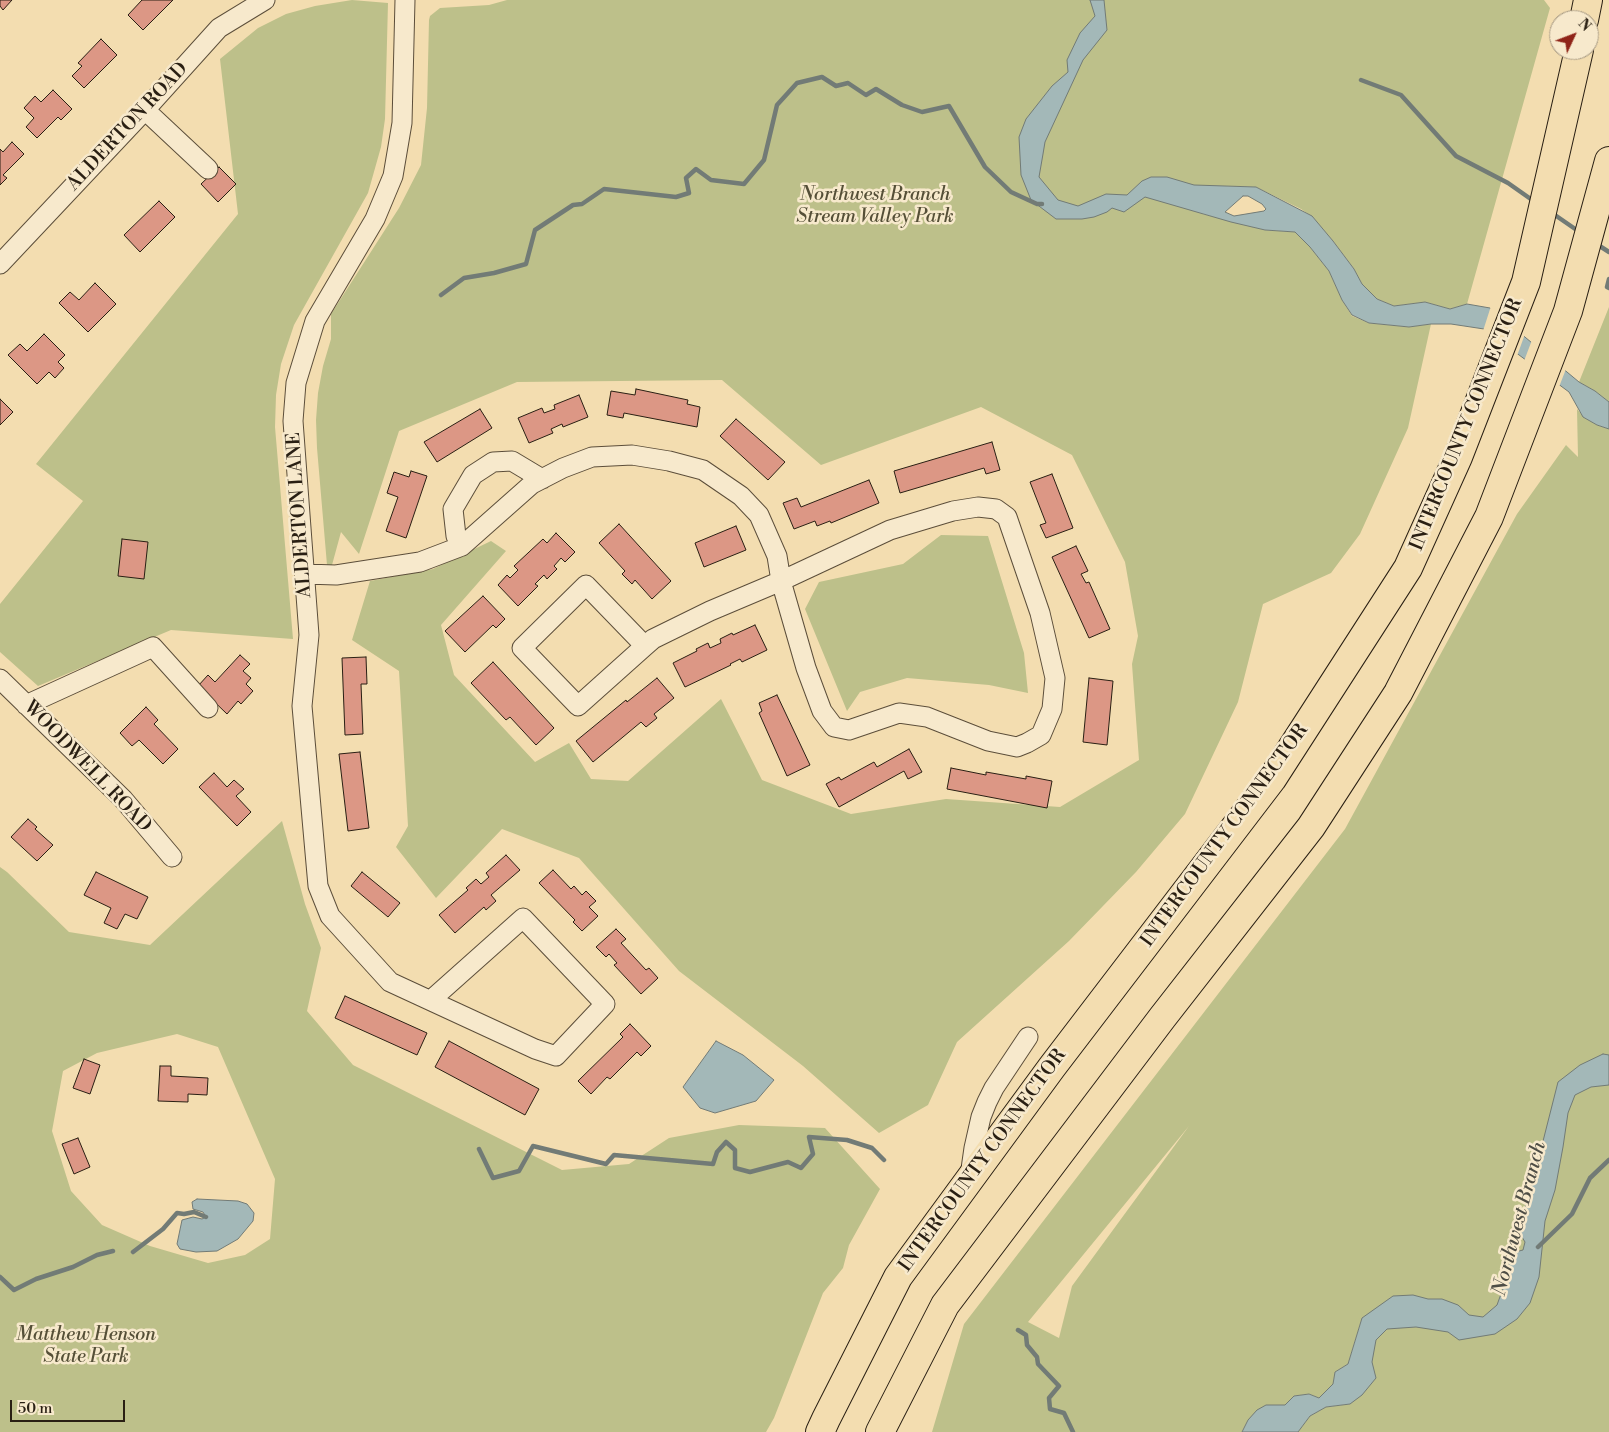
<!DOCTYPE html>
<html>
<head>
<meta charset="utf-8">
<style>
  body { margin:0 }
  #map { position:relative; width:1609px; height:1432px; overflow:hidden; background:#f3ddb0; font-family:"Libre Bodoni",serif }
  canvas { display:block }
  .north { position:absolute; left:1549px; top:10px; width:50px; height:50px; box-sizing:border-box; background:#f7e9cc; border:1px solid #a59882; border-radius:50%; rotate:47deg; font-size:14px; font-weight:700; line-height:20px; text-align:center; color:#291f13 }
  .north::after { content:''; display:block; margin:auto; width:18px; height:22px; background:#8f2418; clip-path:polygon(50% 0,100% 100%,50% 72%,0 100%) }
  .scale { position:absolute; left:10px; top:1400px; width:115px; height:22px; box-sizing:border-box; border:2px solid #291f13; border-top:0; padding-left:6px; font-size:15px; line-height:18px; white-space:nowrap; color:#291f13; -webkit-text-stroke:4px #f7e9cc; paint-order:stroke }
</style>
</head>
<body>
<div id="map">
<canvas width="1609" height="1432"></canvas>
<div class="north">N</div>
<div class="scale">50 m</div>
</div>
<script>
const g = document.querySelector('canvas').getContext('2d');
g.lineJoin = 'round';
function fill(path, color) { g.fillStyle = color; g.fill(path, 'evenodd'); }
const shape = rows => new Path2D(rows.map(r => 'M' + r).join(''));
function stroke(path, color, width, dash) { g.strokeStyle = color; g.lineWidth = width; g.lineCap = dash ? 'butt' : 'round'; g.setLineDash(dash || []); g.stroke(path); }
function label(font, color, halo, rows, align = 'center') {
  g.font = font + ' "Libre Bodoni",serif'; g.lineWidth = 5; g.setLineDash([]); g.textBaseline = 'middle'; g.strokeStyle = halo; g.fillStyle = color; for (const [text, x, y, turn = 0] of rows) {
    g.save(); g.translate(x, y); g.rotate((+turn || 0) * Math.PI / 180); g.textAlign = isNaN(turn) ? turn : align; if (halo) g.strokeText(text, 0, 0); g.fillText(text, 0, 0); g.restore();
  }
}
fill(shape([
  [352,0,388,3,385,119,381,147,368,193,294,325,281,364,276,395,275,427,293,639,171,630,38,686,0,652,0,604,83,501,36,464,238,214,220,59,258,28,286,14,315,6],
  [507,0,1544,0,1550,8,1467,304,1450,309,1425,302,1394,306,1377,299,1362,284,1354,269,1333,241,1312,217,1301,209,1256,187,1199,186,1203,214,1265,230,1295,232,1310,247,1329,271,1342,300,1352,316,1369,323,1409,327,1431,324,1408,428,1360,534,1331,573,1263,604,1238,702,1185,814,1136,872,1069,941,957,1042,928,1105,879,1133,803,1066,679,971,579,858,502,829,436,898,396,847,408,826,399,671,352,640,370,581,433,569,491,541,506,551,441,625,454,675,535,762,569,743,591,779,628,781,721,699,762,780,851,814,946,799,1060,807,1139,760,1132,664,1138,636,1125,562,1072,455,981,407,821,465,722,380,517,382,399,431,359,554,341,532,332,565,327,565,317,448,316,420,318,393,323,366,331,339,331,314,399,208,421,165,427,108,429,20,430,16,440,8,489,5],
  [1609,307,1609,402,1595,391,1579,382],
  [1577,409,1584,417,1597,425,1609,429,1609,1432,1298,1432,1310,1416,1326,1407,1350,1404,1362,1318,1348,1364,1335,1372,1333,1384,1319,1398,1309,1394,1294,1396,1285,1405,1266,1405,1248,1420,1242,1432,932,1432,964,1324,1345,829,1517,514,1566,445,1578,457],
  [1189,1126,1072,1286,1059,1338,1028,1322],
  [941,535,988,536,1024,653,1028,693,989,685,907,678,860,692,847,711,805,609,819,582,903,564],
  [282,821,305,904,321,948,307,1011,353,1065,562,1170,629,1164,669,1138,739,1125,825,1128,880,1189,849,1245,843,1268,823,1293,774,1418,766,1432,0,1432,0,867,7,872,69,932,150,945],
  [177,1034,218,1047,275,1179,270,1239,245,1255,208,1263,150,1246,102,1225,71,1191,52,1131,63,1071,97,1053]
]), '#bdc08a');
const water = shape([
  [1090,0,1104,0,1107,30,1083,60,1045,142,1043,154,1039,177,1058,200,1078,206,1106,194,1127,195,1142,181,1151,177,1167,177,1194,185,1256,187,1312,216,1333,241,1354,269,1362,284,1377,299,1394,306,1425,302,1450,309,1467,304,1490,308,1579,382,1595,391,1609,402,1609,429,1597,425,1583,417,1569,392,1484,329,1451,324,1431,324,1409,327,1369,323,1352,315,1342,300,1329,271,1310,247,1295,232,1265,230,1231,222,1145,197,1124,212,1112,208,1107,212,1094,217,1082,219,1056,219,1031,200,1021,175,1019,137,1026,119,1052,86,1068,72,1067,60,1080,33,1095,16,1090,0],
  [1243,196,1248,196,1262,204,1266,209,1264,211,1234,216,1225,212,1243,196],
  [716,1041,743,1055,774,1080,756,1101,715,1113,700,1108,683,1087,716,1041],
  [1603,1054,1609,1055,1609,1085,1591,1087,1575,1095,1568,1113,1563,1147,1555,1190,1545,1221,1539,1277,1530,1303,1517,1319,1495,1334,1459,1340,1448,1332,1416,1327,1387,1329,1376,1340,1372,1362,1376,1378,1362,1395,1350,1404,1326,1407,1310,1416,1298,1432,1242,1432,1248,1420,1257,1410,1266,1405,1285,1405,1294,1396,1309,1394,1319,1398,1333,1384,1335,1372,1348,1364,1362,1318,1393,1296,1413,1295,1428,1299,1442,1299,1458,1305,1469,1315,1483,1317,1497,1305,1506,1280,1511,1253,1523,1250,1525,1242,1519,1232,1532,1181,1529,1174,1540,1153,1558,1082,1580,1065,1603,1054],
  [197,1199,238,1201,247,1204,254,1213,253,1221,238,1239,217,1251,196,1252,180,1249,177,1244,182,1220,193,1217,202,1219,206,1217,203,1212,193,1209,192,1202,197,1199]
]);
fill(water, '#a3b8b8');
stroke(water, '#727b76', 1);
fill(shape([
  [1491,306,1525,334,1517,356,1483,331],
  [1532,340,1566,369,1559,387,1524,361]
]), '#f3ddb0');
stroke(shape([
  [1361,80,1401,95,1456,156,1508,183,1535,202],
  [1552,213,1581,233],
  [1595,243,1609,252],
  [1609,279,1607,287,1609,288],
  [441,295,464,278,494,273,526,264,535,230,573,205,582,204,604,189,676,197,689,193,686,178,696,169,711,180,744,184,764,160,777,105,797,83,822,77,836,86,848,83,866,95,876,89,902,105,922,112,949,106,985,167,1011,192,1037,204,1042,204],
  [479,1149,493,1178,519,1171,533,1146,606,1164,614,1155,713,1164,717,1152,726,1142,735,1150,735,1168,750,1172,788,1162,801,1168,813,1154,809,1137,847,1140,872,1148,884,1160],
  [1538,1247,1572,1214,1590,1178,1609,1160],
  [133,1252,163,1229,177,1213,184,1214,194,1212,206,1217],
  [0,1277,14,1290,36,1279,73,1267,97,1255,113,1251],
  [1018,1330,1026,1335,1027,1345,1037,1357,1038,1364,1059,1386,1049,1398,1050,1409,1064,1413,1073,1432]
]), '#727b76', 4.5);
const building = shape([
  [0,0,12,0,3,10,0,6,0,0],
  [142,0,173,0,143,30,128,15,142,0],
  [101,39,117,55,84,88,72,76,82,66,78,63,101,39],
  [53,90,72,109,61,120,58,117,37,138,26,127,34,118,24,108,35,96,41,102,53,90],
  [12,142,24,154,3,175,7,178,0,185,0,149,3,152,12,142],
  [219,167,236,184,218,202,201,184,219,167],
  [159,201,175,217,140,252,124,235,159,201],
  [95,283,116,304,88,332,59,303,70,292,79,300,95,283],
  [44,334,65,355,58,362,64,368,55,378,49,372,37,384,8,355,20,344,27,351,44,334],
  [636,389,688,400,687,404,700,407,697,427,624,413,623,418,607,415,611,391,635,395,636,389],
  [579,395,588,417,563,427,562,424,551,429,553,433,529,443,518,418,542,408,544,413,555,409,554,405,579,395],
  [0,399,13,412,0,425,0,399],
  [480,409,492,428,437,462,424,442,480,409],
  [736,419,785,462,768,480,720,436,736,419],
  [992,442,1000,470,986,474,984,468,900,493,894,471,992,442],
  [411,471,427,476,406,538,386,531,398,497,387,493,394,472,409,477,411,471],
  [1052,474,1073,528,1046,538,1040,525,1046,523,1030,482,1052,474],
  [869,480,879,503,831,523,830,521,817,526,815,521,794,529,783,503,797,498,801,507,869,480],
  [619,524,671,581,652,599,635,580,632,584,622,574,625,571,599,543,619,524],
  [736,526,746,550,704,567,695,543,736,526],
  [556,533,575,552,565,562,561,558,554,566,557,569,547,579,544,575,535,584,538,586,518,606,498,585,507,575,510,578,518,570,514,566,543,539,547,543,556,533],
  [122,539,148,542,144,579,118,576,122,539],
  [1076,546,1088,571,1081,574,1086,583,1089,582,1110,629,1089,638,1052,557,1076,546],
  [483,596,505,619,496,628,493,625,465,652,445,631,483,596],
  [755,625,767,650,742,662,740,659,730,664,731,665,685,687,673,663,697,651,696,649,708,643,710,648,721,643,720,639,732,633,733,635,755,625],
  [240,655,250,664,243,671,251,678,246,684,253,691,241,704,238,701,227,714,198,686,208,675,215,682,240,655],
  [366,657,367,684,361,684,363,734,345,735,342,658,366,657],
  [493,662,554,728,536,745,510,717,506,720,471,683,493,662],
  [657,678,674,698,654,714,657,718,646,727,641,722,593,762,576,741,626,700,627,702,657,678],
  [1089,678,1113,681,1107,745,1083,742,1089,678],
  [777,695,810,765,787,776,759,713,762,711,759,703,777,695],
  [146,707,158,720,154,724,178,749,163,764,139,740,132,746,120,733,146,707],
  [909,749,922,772,908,779,904,771,839,807,826,784,839,777,841,780,874,762,877,767,909,749],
  [360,752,369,828,348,831,339,754,360,752],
  [951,768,986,775,986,772,1026,779,1026,776,1052,781,1047,808,947,789,951,768],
  [214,773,227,787,234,780,244,789,236,796,251,812,237,826,199,787,214,773],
  [28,819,37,827,35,829,53,845,37,861,11,837,28,819],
  [506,855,520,870,491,895,496,901,486,910,484,907,455,933,439,915,468,890,466,888,476,879,481,884,489,877,486,873,506,855],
  [553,870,571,889,574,886,582,895,586,891,596,901,589,907,598,916,582,931,573,922,575,920,539,883,553,870],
  [96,872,148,897,137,919,125,914,117,929,104,923,111,908,84,895,96,872],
  [362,872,400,903,388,917,351,886,362,872],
  [616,929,626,939,621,943,646,970,649,968,658,978,641,994,614,965,617,963,609,954,606,957,596,947,616,929],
  [345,996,427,1033,417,1055,335,1018,345,996],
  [630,1024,651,1046,641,1056,637,1052,610,1079,607,1077,591,1094,578,1081,623,1037,620,1034,630,1024],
  [449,1041,539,1089,525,1115,435,1067,449,1041],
  [84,1059,100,1065,90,1094,73,1088,84,1059],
  [160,1066,171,1066,171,1076,208,1078,207,1095,188,1094,188,1102,158,1101,160,1066],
  [78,1138,90,1167,74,1174,62,1144,78,1138]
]);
fill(building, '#dc9785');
stroke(building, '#291f13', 1);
const minor = shape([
  [405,0,402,123,393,176,375,219,315,321,296,383,293,421,309,635,302,706,318,886,330,916,390,982,535,1049,556,1056,605,1004,523,918,431,1000],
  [145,110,208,169],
  [0,264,145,110,219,28,265,0],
  [978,507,996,509,1007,517,1040,613,1055,678,1052,709,1041,735,1027,743,1017,747,988,741,927,717,899,713,849,730,834,727,822,711,806,668,781,581,890,530,953,511,978,507],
  [462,546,456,536,453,509,473,475,493,462,512,461,542,479],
  [305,574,336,575,420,562,462,546,532,484,563,468,592,457,632,455,669,461,703,470,741,496,759,515,777,556,781,581,710,611,653,639,645,646,578,706,522,648,586,585,645,646],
  [0,679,123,799,172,857],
  [26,705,153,647,208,708],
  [970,1176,974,1148,981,1117,987,1102,994,1088,1028,1037]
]);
const highway = shape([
  [1584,20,1588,0],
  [820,1432,826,1419,898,1277,1052,1067,1272,779,1408,568,1458,457,1526,282,1579,50],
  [880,1432,945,1305,1162,1018,1311,827,1398,693,1489,517,1568,311,1609,161]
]);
stroke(minor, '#5c4e3a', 21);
stroke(highway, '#291f13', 30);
stroke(minor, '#f7e9cc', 19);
stroke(highway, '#f3ddb0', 28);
label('19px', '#291f13', '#f7e9cc', [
  ["ALDERTON ROAD",128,127,-47],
  ["INTERCOUNTY CONNECTOR",1467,425,-68],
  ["ALDERTON LANE",300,515,-94],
  ["WOODWELL ROAD",87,767,46],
  ["INTERCOUNTY CONNECTOR",1225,836,-54],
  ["INTERCOUNTY CONNECTOR",983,1161,-54]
]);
label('italic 19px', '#554f37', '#f7e9cc', [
  ["Northwest Branch",875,195],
  ["Stream Valley Park",875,217],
  ["Matthew Henson",86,1335],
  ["State Park",86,1357]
]);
label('italic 20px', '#4e4d45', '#f7e9cc', [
  ["Northwest Branch",1520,1219,-75]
]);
</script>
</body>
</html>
